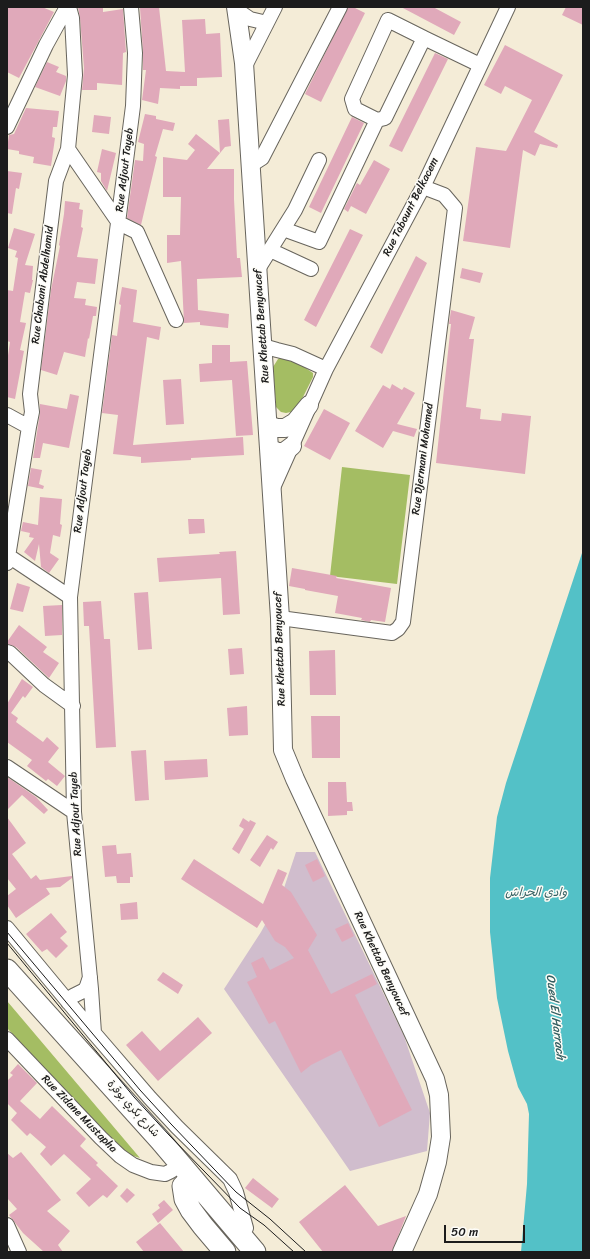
<!DOCTYPE html>
<html>
<head>
<meta charset="utf-8">
<style>
  body { margin:0 }
  #map { position:relative; width:590px; height:1259px; overflow:hidden; background:#f4ecd7; font-family:Sriracha,sans-serif }
  canvas { display:block }
  .frame { position:absolute; inset:0; border:8px solid #1c1c1c; pointer-events:none }
  .scale { position:absolute; left:444px; top:1225px; width:81px; height:18px; box-sizing:border-box; border:2px solid #1c1c1c; border-top:0; padding-left:5px; font-size:12px; line-height:14px; white-space:nowrap; color:#1c1c1c; -webkit-text-stroke:3px #fdfcf7; paint-order:stroke }
</style>
</head>
<body>
<div id="map">
<canvas width="590" height="1259"></canvas>
<div class="frame"></div>
<div class="scale">50 m</div>
</div>
<script>
const g = document.querySelector('canvas').getContext('2d');
g.lineJoin = 'round';
function fill(path, color) { g.fillStyle = color; g.fill(path, 'evenodd'); }
const shape = rows => new Path2D(rows.map(r => 'M' + r).join(''));
function stroke(path, color, width, dash) { g.strokeStyle = color; g.lineWidth = width; g.lineCap = dash ? 'butt' : 'round'; g.setLineDash(dash || []); g.stroke(path); }
function label(font, color, halo, rows, align = 'center') {
  g.font = font + ' Sriracha,"Playpen Sans Arabic",sans-serif'; g.lineWidth = 3; g.setLineDash([]); g.textBaseline = 'middle'; g.strokeStyle = halo; g.fillStyle = color; for (const [text, x, y, turn = 0] of rows) {
    g.save(); g.translate(x, y); g.rotate((+turn || 0) * Math.PI / 180); g.textAlign = isNaN(turn) ? turn : align; if (halo) g.strokeText(text, 0, 0); g.fillText(text, 0, 0); g.restore();
  }
}
fill(shape([
  [296,852,315,852,404,1036,430,1113,427,1151,350,1171,224,989,261,932,282,894]
]), '#d0bdcd');
fill(shape([
  [284,355,292,359,313,373,313,377,298,407,291,412,286,413,281,412,276,407,273,367,278,359],
  [342,467,410,475,397,584,330,576],
  [7,1001,140,1158,124,1153,7,1028]
]), '#a4bd63');
fill(shape([
  [583,550,583,1252,521,1252,527,1184,529,1114,527,1104,518,1087,508,1051,497,998,490,932,490,878,497,817,506,783]
]), '#53c1c7');
fill(shape([
  [7,7,42,7,54,12,19,78,7,72],
  [78,7,103,7,103,12,123,9,126,52,123,53,122,85,97,83,97,90,82,90,84,68,80,18],
  [142,7,159,7,166,71,185,72,182,20,205,19,206,34,220,33,222,77,197,78,197,86,180,86,180,89,160,88,158,104,142,100,146,70,143,70,143,52,140,8],
  [348,7,353,7,365,13,321,102,305,94],
  [401,7,433,7,461,22,454,35],
  [566,7,583,7,583,25,562,15],
  [505,45,563,75,534,132,558,145,557,148,540,144,535,156,523,150,510,248,463,241,476,147,506,151,532,100,505,86,501,94,484,85],
  [435,53,448,59,402,152,389,146],
  [47,62,59,67,56,72,66,76,66,81,60,96,35,87],
  [26,108,59,111,57,127,53,127,52,137,55,138,51,166,33,163,34,157,19,154,19,151,7,149,9,135,14,134],
  [145,114,156,116,156,119,175,123,173,131,163,129,155,156,157,157,141,225,127,218,135,160,143,161,144,144,138,142],
  [94,115,111,117,109,134,92,132],
  [352,117,364,123,321,213,309,207],
  [229,119,231,146,225,147,207,169,234,169,234,199,237,258,240,258,242,277,197,279,198,310,229,314,228,328,200,325,200,322,184,323,181,261,167,263,167,235,180,235,181,197,163,197,163,157,187,160,195,150,188,144,196,134,220,153,218,120],
  [102,149,116,153,107,191,101,181,101,173,97,172],
  [374,160,390,169,366,214,351,206,348,212,344,209,357,183,360,185],
  [7,171,22,173,19,189,16,188,12,214,7,213],
  [65,201,80,203,79,209,83,210,81,227,83,228,77,257,98,259,95,284,77,282,74,298,86,299,85,305,97,307,96,316,93,316,89,339,88,338,85,357,64,352,57,375,41,370,51,290,60,246,59,245,64,214],
  [14,228,35,234,25,265,33,266,32,280,33,280,30,293,25,292,20,322,26,323,20,350,24,351,15,399,7,397,7,362,10,342,7,341,7,290,13,291,18,258,15,257,17,251,8,248],
  [350,229,363,235,316,327,304,320],
  [416,256,427,263,382,354,370,347],
  [462,268,483,273,480,283,460,278],
  [122,287,137,290,133,322,161,327,159,340,147,337,133,445,243,437,244,455,191,458,191,460,141,463,141,457,113,454,118,415,102,413,112,335,117,336,121,305,119,304],
  [451,310,475,317,469,339,474,339,466,407,481,409,480,419,501,421,502,413,531,416,525,474,436,463,451,324,449,324],
  [212,345,230,345,230,362,247,361,253,435,236,436,232,380,200,382,199,364,212,363],
  [181,379,184,424,166,425,163,380],
  [392,384,402,390,404,387,415,393,397,424,417,429,414,437,393,431,383,448,355,431,383,385,390,389],
  [70,394,79,396,69,448,43,443,40,458,33,458,40,413,40,404,67,409],
  [324,409,350,423,330,460,304,446],
  [31,468,42,470,39,484,44,486,43,489,28,486],
  [40,497,62,499,60,524,62,525,60,537,53,535,50,553,59,559,49,573,41,567,39,544,35,561,24,552,34,538,29,537,30,533,21,531,23,522,38,525],
  [188,519,204,519,205,533,189,534],
  [236,551,240,614,223,615,221,578,159,582,157,558,220,554,219,552],
  [292,568,337,576,336,578,391,588,385,622,371,620,370,622,361,620,362,618,335,613,338,596,305,590,305,589,289,586],
  [17,583,30,587,23,612,10,609],
  [148,592,152,649,138,650,134,593],
  [101,601,104,639,110,639,116,747,96,748,89,626,84,626,83,602],
  [62,605,62,635,45,636,43,606],
  [19,625,47,647,43,652,59,663,49,678,16,647,7,644,7,642],
  [242,648,244,674,230,675,228,649],
  [335,650,336,695,310,695,309,651],
  [22,679,33,687,25,698,23,696,11,713,18,718,16,722,43,742,47,737,59,748,48,762,65,776,57,786,48,779,46,781,27,766,32,760,7,742,7,704],
  [247,706,248,735,229,736,227,708],
  [311,716,340,716,340,758,312,758],
  [146,750,149,800,135,801,131,751],
  [207,759,208,777,165,780,164,761],
  [7,777,36,797,48,810,44,814,22,795,7,810],
  [328,782,346,782,347,802,352,802,353,811,347,811,347,815,328,816],
  [7,817,26,843,12,854,31,879,36,875,40,880,72,876,72,878,60,887,46,888,50,894,16,918,7,905,7,896,16,889,7,878],
  [243,818,249,822,250,820,256,823,239,854,232,849,244,829,239,826],
  [267,835,278,842,273,850,271,848,260,867,250,860],
  [116,845,117,854,131,853,133,877,130,877,130,883,117,883,116,876,105,877,102,846],
  [194,859,263,904,278,869,287,873,282,885,291,892,317,935,308,950,331,994,372,974,377,984,355,995,412,1110,379,1127,341,1050,311,1065,301,1073,275,1021,269,1024,247,982,257,977,251,963,263,957,270,970,294,958,285,947,275,941,262,920,257,928,181,879],
  [317,859,325,876,313,882,305,865],
  [137,902,138,919,121,920,120,904],
  [51,913,67,932,60,938,68,946,56,958,47,949,42,952,26,934],
  [348,923,354,936,342,942,335,929],
  [163,972,183,985,178,994,157,980],
  [198,1017,212,1033,158,1081,126,1045,142,1031,160,1051],
  [18,1064,37,1083,20,1101,40,1119,52,1106,86,1139,80,1146,98,1163,96,1165,118,1186,107,1198,103,1195,89,1207,76,1193,91,1179,64,1154,51,1166,40,1154,46,1147,30,1133,27,1136,11,1120,17,1113,7,1103,7,1081,13,1075,10,1073],
  [21,1152,61,1200,47,1211,70,1231,58,1245,63,1252,44,1252,23,1233,9,1215,17,1209,7,1198,7,1153,13,1158],
  [253,1178,279,1199,272,1208,245,1188],
  [345,1185,378,1226,406,1216,392,1252,323,1252,299,1222],
  [127,1188,135,1195,127,1203,120,1196],
  [164,1200,173,1210,158,1223,152,1214,160,1208,158,1205],
  [160,1223,184,1252,144,1252,136,1242]
]), '#e0a9ba');
const minor = shape([
  [237,10,250,19,267,23],
  [388,20,424,38,385,118,377,120,355,109,352,99,388,20],
  [424,38,480,65],
  [244,68,275,7],
  [7,127,46,45,67,7],
  [68,149,119,223,137,232,176,320],
  [251,165,262,158,340,7],
  [283,229,319,242,377,120],
  [270,250,311,269],
  [258,269,295,210,319,160],
  [263,346,277,350,293,354,326,369],
  [7,415,29,427],
  [272,490,326,369,423,187,508,7],
  [7,555,70,597],
  [7,563,29,427,32,412,30,394,56,181,68,149,75,75,72,18,69,7],
  [280,618,392,633,398,629,403,622,455,208,444,195,423,187],
  [7,652,10,653,44,685,73,706],
  [7,767,74,812],
  [7,928,94,1033,150,1098,177,1127,230,1179,236,1192,246,1228],
  [68,1002,73,996,85,990,87,986,90,977],
  [94,1033,91,989,74,812,70,597,133,106,135,53,131,7],
  [7,1039,101,1138,120,1156,133,1165,151,1172,165,1174,171,1171],
  [7,1225,19,1252]
]);
const major = shape([
  [236,7,244,63,280,618,283,750,295,779,435,1079,439,1095,441,1137,437,1162,428,1194,402,1252],
  [268,425,277,428,285,428,295,422,309,405],
  [270,448,277,452,284,452,292,446]
]);
const highway = shape([
  [7,970,160,1140,255,1252],
  [183,1186,185,1199,191,1210,203,1226,225,1252]
]);
stroke(minor, '#68655d', 16);
stroke(major, '#68655d', 20);
stroke(highway, '#68655d', 23);
stroke(minor, '#fff', 14);
stroke(major, '#fff', 18);
stroke(highway, '#fff', 21);
stroke(shape([
  [7,932,140,1090,171,1124,236,1192,270,1219,306,1252],
  [7,943,134,1097,169,1135,240,1208,264,1225,294,1252]
]), '#1c1c1c', 1);
label('11px', '#1c1c1c', '#fdfcf7', [
  ["Rue Adjout Tayeb",125,170,-83],
  ["Rue Tabount Belkacem",411,207,-63],
  ["Rue Chabani Abdelhamid",43,285,-83],
  ["Rue Khettab Benyoucef",262,326,-94],
  ["Rue Djermani Mohamed",423,459,-83],
  ["Rue Adjout Tayeb",83,491,-83],
  ["Rue Khettab Benyoucef",280,649,-92],
  ["Rue Adjout Tayeb",76,814,-93],
  ["Rue Khettab Benyoucef",381,964,65],
  ["شارع بكري بوقرة",133,1109,48],
  ["Rue Zidane Mustapha",79,1114,46]
]);
label('italic 12px', '#325e60', '#fdfcf7', [
  ["وادي الحراش",536,893],
  ["Oued El Harrach",555,1017,83]
]);
</script>
</body>
</html>
